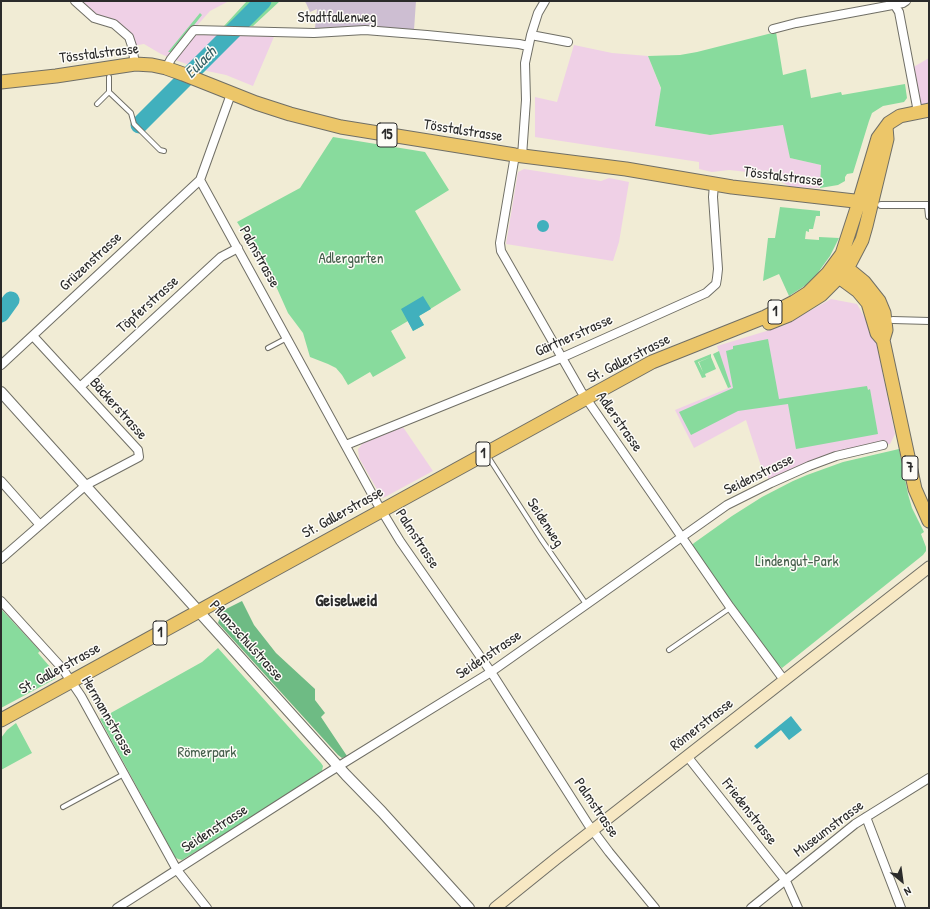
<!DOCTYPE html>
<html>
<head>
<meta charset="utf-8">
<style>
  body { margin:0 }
  #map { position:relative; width:930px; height:909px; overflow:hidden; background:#f1ecd5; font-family:"Patrick Hand",sans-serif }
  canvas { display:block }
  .frame { position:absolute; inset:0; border:2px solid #2b2b2b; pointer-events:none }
  .north { position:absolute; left:882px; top:861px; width:40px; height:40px; -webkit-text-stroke:3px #fdfcf7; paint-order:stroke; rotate:151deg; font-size:11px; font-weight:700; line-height:16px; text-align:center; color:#2b2b2b }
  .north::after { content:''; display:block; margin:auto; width:14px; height:18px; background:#2b2b2b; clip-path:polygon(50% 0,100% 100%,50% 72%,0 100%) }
</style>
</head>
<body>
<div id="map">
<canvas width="930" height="909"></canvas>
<div class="frame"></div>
<div class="north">N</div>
</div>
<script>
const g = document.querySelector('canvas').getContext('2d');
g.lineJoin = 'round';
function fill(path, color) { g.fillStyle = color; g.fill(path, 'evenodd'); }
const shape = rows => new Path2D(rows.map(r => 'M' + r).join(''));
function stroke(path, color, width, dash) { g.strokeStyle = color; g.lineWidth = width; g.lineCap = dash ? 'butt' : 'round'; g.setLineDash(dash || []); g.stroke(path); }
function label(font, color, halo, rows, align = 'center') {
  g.font = font + ' "Patrick Hand",sans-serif'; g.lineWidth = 3; g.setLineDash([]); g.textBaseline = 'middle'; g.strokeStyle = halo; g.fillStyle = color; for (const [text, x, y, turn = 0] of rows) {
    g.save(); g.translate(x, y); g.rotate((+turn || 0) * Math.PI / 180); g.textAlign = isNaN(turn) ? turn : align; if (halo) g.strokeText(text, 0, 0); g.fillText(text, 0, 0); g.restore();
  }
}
fill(shape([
  [75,1,229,1,210,11,194,29,276,32,253,86,226,75,207,71,178,61,161,54,144,44,132,46,129,37,94,18],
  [574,45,612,53,648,56,661,89,655,126,710,135,784,125,790,158,821,165,820,188,791,187,766,174,729,170,712,172,699,169,699,162,535,137,535,97,557,102],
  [929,58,929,110,918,112,910,69],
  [524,169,601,181,609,178,629,182,619,242,613,261,506,244,518,172],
  [831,299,857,304,875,336,895,434,890,444,862,449,771,483,761,466,746,420,694,448,675,410,731,387,717,346,783,326],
  [403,427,433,471,385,497,382,498,359,458,358,449,363,443]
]), '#efd0e6');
fill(shape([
  [304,1,416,1,414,30,366,27,315,28,317,9,310,12,306,3]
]), '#cdbed2');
fill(shape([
  [247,1,280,1,253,26,224,26],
  [200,13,202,15,173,52,168,52],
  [776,32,783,75,806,69,811,98,841,92,842,95,905,84,907,98,904,102,883,106,872,113,869,121,853,173,847,174,845,177,845,181,838,185,820,188,821,165,790,158,783,125,710,135,655,126,661,88,648,56,680,55,697,52],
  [333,137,425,152,449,190,415,211,461,290,419,316,424,325,413,331,408,321,391,331,406,358,373,377,370,372,348,385,342,375,336,368,328,364,310,357,303,333,288,313,275,284,259,255,237,222,300,188],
  [780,207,820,211,820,216,816,216,813,229,809,229,809,232,806,231,805,239,819,240,819,237,839,238,830,256,817,274,806,285,789,296,779,274,763,281,768,238,775,238],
  [768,339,779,399,867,386,868,390,870,389,878,434,796,449,788,404,738,411,691,435,679,412,733,388,726,351,733,349,733,346],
  [719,351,731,387,728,388,713,354],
  [711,354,711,357,698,362,703,372,699,362,711,357,716,369,705,374,706,377,702,378,694,361],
  [899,449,908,494,912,508,924,532,921,534,926,547,926,551,923,555,782,668,770,657,692,545,694,543,732,516,762,497,793,481,807,475,843,462],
  [1,610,2,610,40,651,38,653,57,675,55,679,1,708],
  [218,648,321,763,323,766,322,771,267,808,182,860,178,859,175,857,100,719,202,662],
  [16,723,32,753,1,770,1,738,7,730]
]), '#88db9d');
fill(shape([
  [242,601,254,625,276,653,315,689,315,700,325,713,321,717,347,756,342,758,338,755,218,623,222,611]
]), '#6ebb84');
fill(shape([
  '537 226a6 6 0 1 1 12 0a6 6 0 1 1-12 0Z',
  [423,296,431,309,419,316,424,325,413,331,401,309],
  [791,716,802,730,789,740,781,730,757,749,754,746]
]), '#41b0bd');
stroke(shape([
  [139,125,263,1],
  [1,314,11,300]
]), '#41b0bd', 17);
const service = shape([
  [109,92,131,113,134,124,160,150,164,151],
  [97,104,109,92,109,77],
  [268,348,287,338],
  [487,455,541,539,586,604],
  [669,650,730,608],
  [63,807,124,774]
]);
const pedestrian = shape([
  [881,205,929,205],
  [928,206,929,216],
  [893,320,929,321]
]);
const minor = shape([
  [75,1,94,18,114,24,129,37,132,46,135,64],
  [894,4,899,12,918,112],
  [773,29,796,23,903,3,906,1],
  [531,35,568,42],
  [166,68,171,59,194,30,314,33,365,30,427,35,519,44,528,46],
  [515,155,500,243,501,251,581,391,730,607,784,680],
  [522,156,526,100,525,63,531,35,538,13,545,1],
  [200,180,377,503,400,541,491,672,588,824,609,852,655,908],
  [1,365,200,180,231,94],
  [80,387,221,257,238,248],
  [346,445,561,358,706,293,716,284,717,278,718,269,713,197,714,184],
  [1,481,40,525],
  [1,559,86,485,139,457,138,450,33,336],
  [1,601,62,668,81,696,177,870,207,908],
  [687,756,786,881,798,908],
  [866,817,901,908],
  [117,908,326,774,491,672,727,505,771,483,809,466,836,456,883,445],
  [751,908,855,824,929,778]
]);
const tertiary = shape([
  [1,392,346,775,382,812,469,908]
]);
const secondary = shape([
  [495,908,557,858,929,567]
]);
const primary = shape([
  [1,82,56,76,135,64,152,65,166,68,183,74,256,103,290,114,341,127,515,155,626,169,732,187,872,203],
  [838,267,847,268,864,282,879,301,884,313,886,330,883,340],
  [835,269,839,277,858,291,868,303,877,333,883,340,915,489,929,521],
  [769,323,789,315,821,295,835,281,850,263,862,240,866,226,887,139,886,127],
  [1,720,652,362,765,317,794,302,808,293,828,273,842,254,859,202,878,138,889,123,900,116,929,110]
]);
stroke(service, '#706f66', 6);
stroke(pedestrian, '#706f66', 8);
stroke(minor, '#706f66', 10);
stroke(tertiary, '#706f66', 12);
stroke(secondary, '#706f66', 13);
stroke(primary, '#706f66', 15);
stroke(service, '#fff', 4);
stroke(pedestrian, '#fff', 6);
stroke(minor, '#fff', 8);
stroke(tertiary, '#fff', 10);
stroke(secondary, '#f7e8c3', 11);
stroke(primary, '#ecc669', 13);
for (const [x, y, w] of [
  [387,135,20],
  [775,312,14],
  [483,454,14],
  [910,468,16],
  [160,633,14]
]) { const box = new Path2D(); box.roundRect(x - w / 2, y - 12, w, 24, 3); g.fillStyle = '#fdfcf7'; g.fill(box); stroke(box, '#2b2b2b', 1); }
label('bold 14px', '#2b2b2b', null, [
  ["15",387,135],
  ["1",775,312],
  ["1",483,454],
  ["7",910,468],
  ["1",160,633]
]);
label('15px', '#2b2b2b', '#fdfcf7', [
  ["Stadtfallenweg",337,18],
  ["Tösstalstrasse",99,54,-7],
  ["Tösstalstrasse",463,131,9],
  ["Tösstalstrasse",783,177,7],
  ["Palmstrasse",259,257,61],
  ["Grüzenstrasse",91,262,-43],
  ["Töpferstrasse",148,305,-42],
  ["Gärtnerstrasse",574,336,-24],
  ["St. Gallerstrasse",629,359,-27],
  ["Bäckerstrasse",118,409,48],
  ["Adlerstrasse",619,422,55],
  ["Seidenstrasse",759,475,-26],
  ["St. Gallerstrasse",343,513,-29],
  ["Seidenweg",545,523,57],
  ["Palmstrasse",417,539,57],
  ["Pflanzschulstrasse",246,641,48],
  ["Seidenstrasse",489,655,-34],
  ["St. Gallerstrasse",60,669,-29],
  ["Hermannstrasse",107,716,60],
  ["Römerstrasse",702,725,-38],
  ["Palmstrasse",596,808,56],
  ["Friedenstrasse",749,812,52],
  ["Seidenstrasse",215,829,-33],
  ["Museumstrasse",829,829,-37]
]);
label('15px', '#47604d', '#fdfcf7', [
  ["Adlergarten",351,259],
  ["Lindengut-Park",797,562],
  ["Römerpark",207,753]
]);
label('italic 16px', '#346065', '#fdfcf7', [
  ["Eulach",201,63,-45]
]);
label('bold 17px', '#2b2b2b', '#fdfcf7', [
  ["Geiselweid",346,601]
]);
</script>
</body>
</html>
